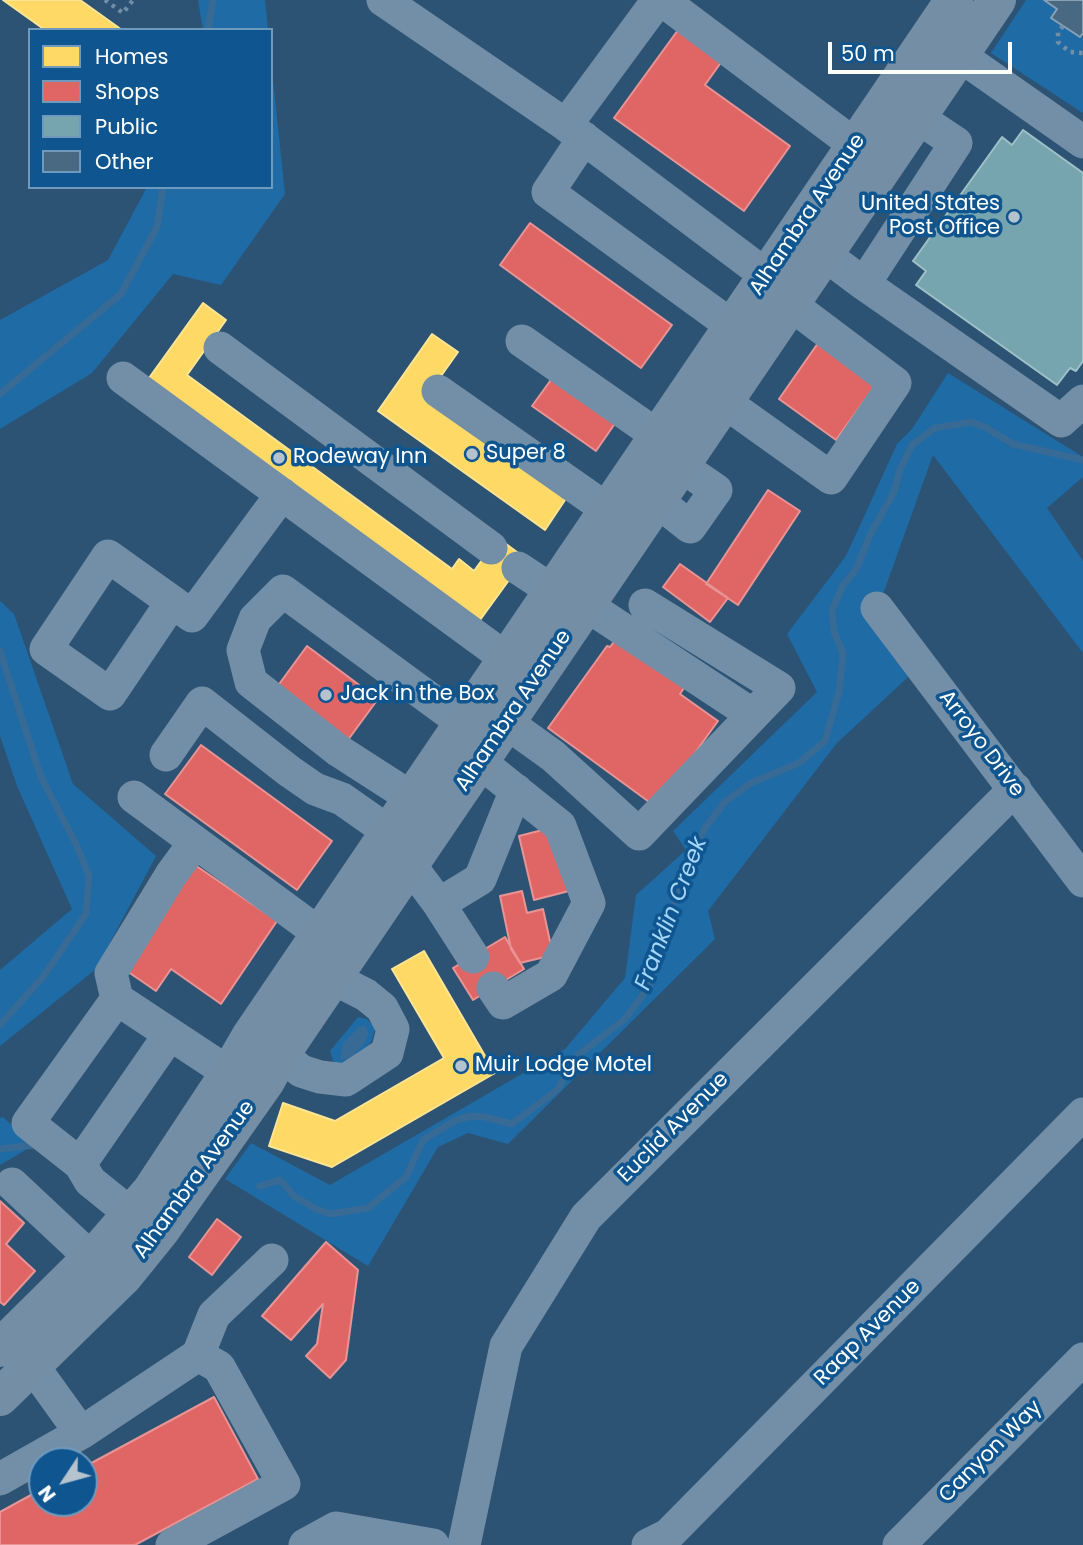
<!DOCTYPE html>
<html>
<head>
<meta charset="utf-8">
<style>
  body { margin:0 }
  #map { position:relative; width:1083px; height:1545px; overflow:hidden; background:#2c5374; font-family:Poppins,sans-serif }
  canvas { display:block }
  .legend { position:absolute; left:28px; top:28px; width:245px; height:161px; box-sizing:border-box; background:#0f5691; border:2px solid #6f9abd; margin:0; padding:9px 12px; list-style:none; font-size:21px; color:#fff }
  .legend li { display:flex; align-items:center; gap:14px; height:35px }
  .legend b { width:35px; border:2px solid #6f9abd }
  .north { position:absolute; left:28px; top:1447px; width:70px; height:70px; box-sizing:border-box; background:#0f5691; border:2px solid #6f9abd; border-radius:50%; rotate:234deg; font-size:19px; font-weight:700; line-height:28px; text-align:center; color:#fff }
  .north::after { content:''; display:block; margin:auto; width:24px; height:32px; background:#b5c3ce; clip-path:polygon(50% 0,100% 100%,50% 72%,0 100%) }
  .scale { position:absolute; left:828px; top:42px; width:184px; height:32px; box-sizing:border-box; border:4px solid #fff; border-top:0; padding-left:9px; font-size:21px; line-height:24px; white-space:nowrap; color:#fff; -webkit-text-stroke:5px #0f5691; paint-order:stroke }
</style>
</head>
<body>
<div id="map">
<canvas width="1083" height="1545"></canvas>
<ul class="legend">
<li><b style="height:19px;background:#ffd966"></b>Homes</li>
<li><b style="height:19px;background:#e06666"></b>Shops</li>
<li><b style="height:19px;background:#76a5af"></b>Public</li>
<li><b style="height:19px;background:#496983"></b>Other</li>
</ul>
<div class="north">N</div>
<div class="scale">50 m</div>
</div>
<script>
const g = document.querySelector('canvas').getContext('2d');
g.lineJoin = 'round';
function fill(path, color) { g.fillStyle = color; g.fill(path, 'evenodd'); }
const shape = rows => new Path2D(rows.map(r => 'M' + r).join(''));
function stroke(path, color, width, dash) { g.strokeStyle = color; g.lineWidth = width; g.lineCap = dash ? 'butt' : 'round'; g.setLineDash(dash || []); g.stroke(path); }
function label(font, color, halo, rows, align = 'center') {
  g.font = font + ' Poppins,sans-serif'; g.lineWidth = 7; g.setLineDash([]); g.textBaseline = 'middle'; g.strokeStyle = halo; g.fillStyle = color; for (const [text, x, y, turn = 0] of rows) {
    g.save(); g.translate(x, y); g.rotate((+turn || 0) * Math.PI / 180); g.textAlign = isNaN(turn) ? turn : align; if (halo) g.strokeText(text, 0, 0); g.fillText(text, 0, 0); g.restore();
  }
}
fill(shape([
  [198,0,265,0,268,30,203,30],
  [1026,0,1083,0,1083,113,991,53],
  [271,61,285,194,221,285,173,274,92,373,0,429,0,320,108,260,147,187,271,187],
  [948,373,1083,457,1083,477,1047,508,1083,561,1083,653,933,455,878,608,921,665,837,743,708,911,715,939,508,1144,468,1133,438,1147,368,1266,225,1179,251,1143,330,1185,565,1049,625,978,636,895,686,850,673,831,817,692,787,634,846,556,897,444,912,429],
  [0,601,14,614,73,784,156,856,96,969,0,1046,0,970,72,909,17,786,0,736],
  [358,1017,367,1019,375,1028,372,1040,363,1055,350,1065,334,1064,330,1051],
  [3,1117,34,1145,0,1165,0,1118]
]), '#1f6ba6');
fill(shape([
  [365,1025,369,1034,365,1043,351,1058,340,1060,343,1043,359,1027]
]), '#376a94');
const homes = shape([
  [3,0,80,0,122,30,45,30,3,0],
  [203,303,226,320,187,375,452,569,459,559,474,571,498,538,525,558,480,620,149,378,203,303],
  [432,334,458,352,426,397,567,497,545,530,378,411,432,334],
  [424,951,495,1073,332,1167,269,1146,283,1103,335,1121,444,1058,392,969,424,951]
]);
fill(homes, '#ffd966');
stroke(homes, '#ffe494', 2);
const shops = shape([
  [678,30,722,61,705,85,790,146,744,211,614,118,678,30],
  [530,223,672,325,641,368,500,265,530,223],
  [818,343,877,383,836,440,779,399,818,343],
  [553,377,616,422,596,451,532,406,553,377],
  [768,490,800,511,738,605,706,584,768,490],
  [680,564,728,598,710,622,663,587,680,564],
  [623,630,690,679,680,694,718,721,656,807,548,728,607,646,610,647,623,630],
  [307,646,378,699,345,744,274,691,307,646],
  [201,745,332,841,297,890,165,794,201,745],
  [554,827,569,891,534,900,519,836,554,827],
  [192,863,277,921,221,1004,171,969,156,991,121,967,192,863],
  [522,891,527,913,543,909,553,955,520,963,511,949,500,896,522,891],
  [505,937,524,969,473,1000,453,968,505,937],
  [0,1201,24,1223,6,1244,35,1271,4,1305,0,1302,0,1201],
  [217,1219,241,1237,212,1275,189,1257,217,1219],
  [326,1242,358,1270,346,1360,330,1378,306,1356,317,1344,323,1304,291,1340,262,1316,326,1242],
  [214,1397,258,1479,135,1545,0,1545,0,1512,42,1489,42,1503,84,1503,84,1467,214,1397]
]);
fill(shops, '#e06666');
stroke(shops, '#e99494', 2);
const public = shape([
  [1023,130,1083,173,1083,361,1076,371,1070,368,1057,385,916,285,926,271,913,261,1002,137,1012,145,1023,130]
]);
fill(public, '#76a5af');
stroke(public, '#9fc0c7', 2);
stroke(shape([
  [208,30,213,0],
  [0,394,121,294,157,227,163,187],
  [0,651,41,777,76,844,89,876,86,914,43,977,0,1025],
  [0,1149,34,1145],
  [260,1186,280,1180,294,1196,316,1209,331,1214,368,1208,406,1177,423,1140,456,1120,471,1116,485,1117,512,1124,557,1090,577,1056,625,1019,649,987,682,876,705,828,725,802,751,783,799,763,825,741,839,692,843,653,834,632,832,610,843,585,856,570,870,535,894,492,900,470,912,445,935,428,971,422,985,427,1013,444,1083,460]
]), '#376a94', 7);
const building = shape([
  [1044,0,1083,0,1083,33,1080,37,1051,18,1057,9,1044,0]
]);
fill(building, '#496983');
stroke(building, '#89a1b5', 2);
stroke(shape([
  [105,0,123,13,133,0],
  [1063,26,1058,32,1058,42,1070,52,1083,53]
]), '#738fa7', 4.5, [3.5, 5]);
stroke(shape([
  [383,0,566,125,767,276],
  [662,0,855,145],
  [959,55,1083,142],
  [566,125,658,0],
  [584,138,548,192,732,326],
  [824,254,864,284,956,143,917,117],
  [864,284,1061,421,1083,401],
  [522,341,658,436,681,466,716,490,690,527,637,485],
  [220,348,491,548],
  [123,378,507,659],
  [438,391,608,510],
  [723,404,740,413,831,478,895,383,790,304],
  [518,568,574,605],
  [172,602,110,694,46,649,108,556,192,616,282,494],
  [645,605,779,688,753,715],
  [877,608,1083,881],
  [507,723,553,756,639,834,753,715,586,605],
  [166,755,202,703,289,771,315,789,342,799,389,832],
  [480,762,560,826,589,903,551,975,503,1003,493,988],
  [134,797,320,934],
  [412,798,339,751,251,682,243,650,255,619,283,591,463,723],
  [410,865,439,904,473,957],
  [439,904,480,879,516,790],
  [117,999,111,973,171,875,195,842],
  [281,1054,301,1071,320,1077,346,1080,387,1053,393,1029,382,1008,366,995,333,978],
  [80,1164,170,1034],
  [12,1184,91,1258],
  [132,1215,90,1181,80,1164,28,1123,117,999,229,1073],
  [32,1365,81,1433,198,1355,214,1315,272,1260],
  [0,1479,81,1433],
  [172,1545,284,1484,219,1367,198,1355],
  [305,1545,336,1528,433,1545],
  [464,1545,506,1346,586,1217,1015,789],
  [648,1545,668,1535,1083,1114],
  [899,1545,1083,1359]
]), '#738fa7', 33);
stroke(shape([
  [0,1348,104,1245,151,1191,229,1073,250,1037,954,0],
  [0,1397,123,1277,161,1230,266,1081,281,1054,997,0]
]), '#738ea5', 38);
for (const [x, y, r, color] of [
  [1014,217,7,"#b5c3ce"],
  [472,454,7,"#b5c3ce"],
  [279,458,7,"#b5c3ce"],
  [326,695,7,"#b5c3ce"],
  [461,1066,7,"#b5c3ce"]
]) { const dot = new Path2D(); dot.arc(x, y, r, 0, 2 * Math.PI); g.fillStyle = color; g.fill(dot); stroke(dot, '#0f5691', 2.5); }
label('21px', '#fff', '#0f5691', [
  ["United States",1000,205,"right"],
  ["Post Office",1000,229,"right"],
  ["Super 8",486,454],
  ["Rodeway Inn",293,458],
  ["Jack in the Box",340,695],
  ["Muir Lodge Motel",475,1066]
], 'left');
label('21px', '#fff', '#0f5691', [
  ["Alhambra Avenue",808,215,-56],
  ["Alhambra Avenue",514,711,-56],
  ["Arroyo Drive",981,744,53],
  ["Euclid Avenue",674,1128,-45],
  ["Alhambra Avenue",195,1180,-54],
  ["Raap Avenue",868,1333,-45],
  ["Canyon Way",991,1452,-45]
]);
label('italic 23px', '#a5d6fb', '#0f5691', [
  ["Franklin Creek",672,914,-69]
]);
</script>
</body>
</html>
